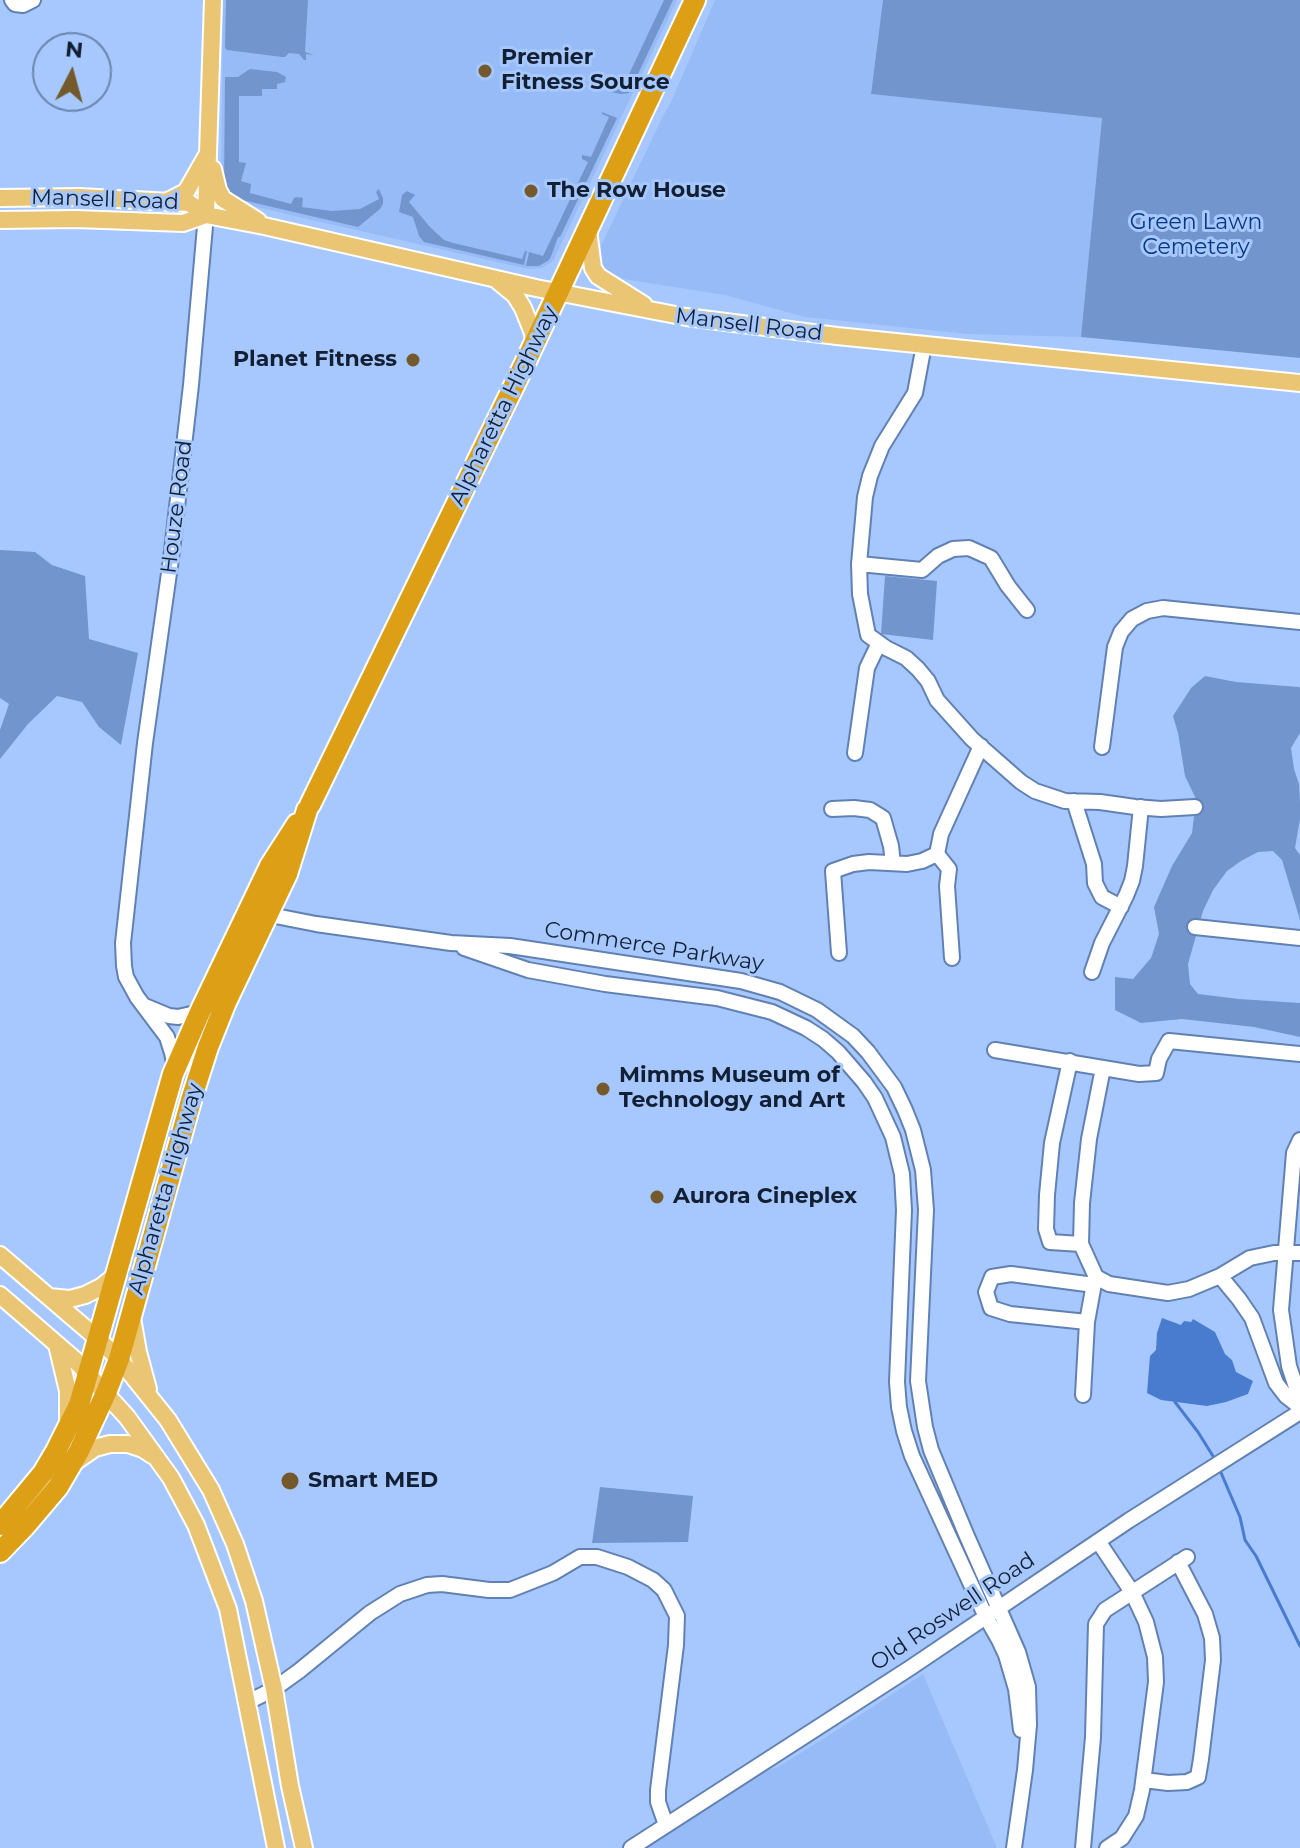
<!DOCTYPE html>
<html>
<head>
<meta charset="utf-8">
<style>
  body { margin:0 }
  #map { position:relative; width:1300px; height:1848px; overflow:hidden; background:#a6c8fe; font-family:Montserrat,sans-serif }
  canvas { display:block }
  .north { position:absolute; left:32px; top:32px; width:80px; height:80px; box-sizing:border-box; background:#a6c8fe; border:2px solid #6b84ad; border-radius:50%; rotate:6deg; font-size:22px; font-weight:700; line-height:32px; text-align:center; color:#131f33 }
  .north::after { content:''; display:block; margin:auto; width:28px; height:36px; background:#73592b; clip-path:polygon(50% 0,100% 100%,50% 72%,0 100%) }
</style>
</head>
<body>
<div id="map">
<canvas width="1300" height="1848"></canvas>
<div class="north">N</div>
</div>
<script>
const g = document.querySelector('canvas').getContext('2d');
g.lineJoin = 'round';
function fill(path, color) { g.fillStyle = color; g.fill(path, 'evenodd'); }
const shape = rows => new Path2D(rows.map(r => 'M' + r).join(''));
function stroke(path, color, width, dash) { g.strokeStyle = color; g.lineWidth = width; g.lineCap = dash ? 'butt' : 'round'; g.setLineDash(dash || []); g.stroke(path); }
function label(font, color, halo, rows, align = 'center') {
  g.font = font + ' Montserrat,sans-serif'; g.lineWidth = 6; g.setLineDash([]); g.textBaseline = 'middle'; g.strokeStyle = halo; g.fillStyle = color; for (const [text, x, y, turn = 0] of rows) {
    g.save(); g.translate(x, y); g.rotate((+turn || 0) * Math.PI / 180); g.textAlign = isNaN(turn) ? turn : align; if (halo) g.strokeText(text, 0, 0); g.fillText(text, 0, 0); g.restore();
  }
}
fill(shape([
  [223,0,677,0,553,261,542,268,528,269,290,215,241,203,230,198,221,181],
  [715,0,883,0,871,94,1102,117,1081,337,968,334,805,317,725,295,617,278,608,272,601,262,601,246,663,116,671,102],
  [923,1674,997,1848,642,1848,759,1773,778,1767,834,1732]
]), '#96bbf7');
fill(shape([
  [226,0,308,0,305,52,314,55,306,54,306,60,304,60,299,54,289,53,285,57,282,57,227,50,225,48],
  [664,0,673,0,629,93,621,94,611,92,612,88,615,87,622,89],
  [883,0,1300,0,1300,358,1081,337,1102,118,871,94],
  [250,69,277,72,286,77,285,82,277,84,277,89,262,89,262,96,239,96,239,162,246,163,241,181,251,184,250,193,291,204,294,198,297,197,303,198,302,207,331,211,360,209,379,199,376,192,379,189,383,198,383,204,380,209,358,227,238,199,227,191,224,184,225,77,238,77],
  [602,112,617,118,560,237,558,237,552,254,549,260,539,266,526,266,529,252,543,256,588,162,582,159,582,155,591,157,609,117,602,114],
  [407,191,415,195,409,202,430,227,444,240,453,243,522,259,525,251,527,251,524,265,424,242,419,236,413,217,399,212,402,195],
  [0,550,35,552,52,565,85,576,89,639,138,653,121,745,99,727,82,702,57,696,28,724,0,759,0,730,9,704,0,698],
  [885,576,937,581,933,640,881,634],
  [1205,676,1236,682,1299,687,1300,688,1300,733,1291,748,1294,769,1299,784,1300,802,1300,819,1295,848,1300,855,1300,920,1282,860,1273,851,1258,852,1241,861,1227,871,1213,890,1203,911,1188,964,1190,984,1198,994,1239,999,1300,1003,1300,1037,1254,1027,1182,1019,1141,1023,1115,1010,1115,977,1133,979,1151,958,1159,934,1154,907,1172,866,1192,833,1196,799,1185,776,1178,733,1173,716,1191,688],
  [600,1487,693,1496,688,1542,592,1543]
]), '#7395cd');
fill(shape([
  [1162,1318,1181,1325,1184,1321,1191,1322,1193,1319,1215,1332,1225,1354,1232,1360,1236,1372,1253,1381,1248,1394,1226,1402,1207,1406,1161,1400,1147,1393,1150,1356,1156,1350,1157,1333]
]), '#497bce');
stroke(shape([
  [1175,1402,1198,1432,1216,1461],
  [1219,1468,1240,1517,1245,1540,1256,1556,1300,1646]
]), '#497bce', 3);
const minor = shape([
  [12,0,15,4,23,5,33,0],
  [924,345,915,393,882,446,870,476,865,497,859,564,860,594,868,635,886,648,906,658,918,669,928,681,937,700,972,739,1021,782,1035,791,1065,801,1100,802,1135,807,1161,809,1195,807],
  [859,564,922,570,938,556,953,549,969,548,991,558,1008,586,1027,610],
  [1102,747,1115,647,1121,632,1132,619,1147,611,1163,608,1300,622],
  [855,753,867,668,879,643],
  [1074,801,1094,864,1095,883,1102,897,1121,907],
  [832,809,854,808,870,810,883,818,891,846,893,863],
  [937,854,949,869,947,886,952,958],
  [260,913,316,924,451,943,510,946,741,981,780,992,817,1010,853,1036,868,1052,894,1087,905,1110,913,1130,923,1170,926,1210,918,1381,925,1427,931,1450,966,1534,1018,1652,1028,1687,1029,1725,1025,1770,1014,1848],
  [1195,927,1300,938],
  [464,948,528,970,605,984,717,998,772,1012,806,1028,823,1039,838,1052,864,1082,875,1098,893,1137,902,1174,904,1210,897,1382,899,1407,904,1431,912,1456,986,1617,999,1640,1006,1655,1016,1689,1021,1730],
  [839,953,833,871,853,864,869,862,907,864,922,861,937,854,941,834,981,746],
  [1092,972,1102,943,1126,896,1132,881,1135,866,1141,807],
  [145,1006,169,1016,178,1017,200,1012],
  [995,1050,1139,1074,1156,1073,1159,1059,1169,1041,1300,1054],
  [1070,1061,1052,1143,1047,1195,1046,1229,1050,1242,1081,1244],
  [175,1068,172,1053,167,1037,137,997,126,977,124,966,123,943,145,743,171,559,191,385,206,215],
  [1103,1068,1089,1139,1082,1203,1081,1244,1096,1277,1109,1284,1168,1293,1189,1289,1220,1276,1250,1258,1274,1253,1300,1253],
  [1300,1140,1294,1153,1281,1310,1289,1366,1300,1399],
  [1220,1276,1239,1299,1252,1318,1276,1383,1286,1396,1300,1407],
  [1087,1322,1010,1314,991,1308,986,1292,992,1277,1011,1274,1094,1285],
  [1083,1395,1087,1322,1095,1278],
  [1098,1541,1132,1592,1146,1622,1155,1657,1156,1682,1142,1790,1136,1816,1122,1838,1107,1848],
  [246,1703,274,1689,299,1671,370,1613,400,1594,427,1585,442,1584,489,1590,510,1590,553,1573,580,1557,597,1557,628,1567,653,1580,664,1590,677,1616,676,1645,658,1790,658,1802,666,1825],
  [1144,1780,1168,1783,1187,1782,1198,1777,1201,1759,1213,1660,1212,1638,1205,1614,1178,1562],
  [631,1848,910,1668,1128,1521,1300,1412],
  [1083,1848,1093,1737,1096,1624,1105,1610,1187,1557]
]);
const major = shape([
  [213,169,218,190,223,199,258,221],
  [0,198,80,197,189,203,206,215,264,226,536,288,686,317,837,336,1300,383],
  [168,201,186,192,206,157],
  [206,215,213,0],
  [0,220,76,219,183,223,206,215],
  [588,230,593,268,598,276,644,305],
  [498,281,515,295,523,308,533,333,534,344],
  [0,1255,98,1339,119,1359,168,1420,211,1490,235,1544,254,1601,274,1689,290,1786,304,1848],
  [0,1295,74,1359,127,1417,171,1478,196,1525,228,1609,276,1848],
  [49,1297,70,1299,85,1295,101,1287,116,1275],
  [132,1318,138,1352,148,1389],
  [57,1345,68,1391,68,1425],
  [72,1464,95,1448,110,1444,128,1444,143,1449,152,1455]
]);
const highway = shape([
  [310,805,526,361,695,0],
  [0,1525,43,1473,56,1451,79,1405,173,1074,200,1012,270,866,297,824],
  [0,1552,25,1526,58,1487,79,1451,106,1393,119,1359,192,1097,208,1047,226,1002,287,874,307,810]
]);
stroke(minor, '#6281b3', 18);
stroke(major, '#fff', 20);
stroke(highway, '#fff', 24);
stroke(minor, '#fff', 14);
stroke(major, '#eac573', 16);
stroke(highway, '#dc9f16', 20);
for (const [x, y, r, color] of [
  [485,71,8,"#73592b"],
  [531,191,8,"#73592b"],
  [413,360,8,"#73592b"],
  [603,1089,8,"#73592b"],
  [657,1197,8,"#73592b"],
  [290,1481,10,"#73592b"]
]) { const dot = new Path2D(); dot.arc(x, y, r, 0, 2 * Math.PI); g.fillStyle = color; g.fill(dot); stroke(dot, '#a6c8fe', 3); }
label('bold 22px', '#131f33', '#a6c8fe', [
  ["Premier",501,58],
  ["Fitness Source",501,83],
  ["The Row House",547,191],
  ["Planet Fitness",397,360,"right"],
  ["Mimms Museum of",619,1076],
  ["Technology and Art",619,1101],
  ["Aurora Cineplex",673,1197],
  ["Smart MED",308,1481]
], 'left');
label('22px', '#131f33', '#a6c8fe', [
  ["Mansell Road",105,200,2],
  ["Mansell Road",749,325,7],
  ["Alpharetta Highway",504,406,-64],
  ["Houze Road",177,507,-83],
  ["Commerce Parkway",654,947,9],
  ["Alpharetta Highway",166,1189,-74],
  ["Old Roswell Road",953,1612,-34]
]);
label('22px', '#093883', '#a6c8fe', [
  ["Green Lawn",1196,223],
  ["Cemetery",1196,248]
]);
</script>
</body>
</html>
